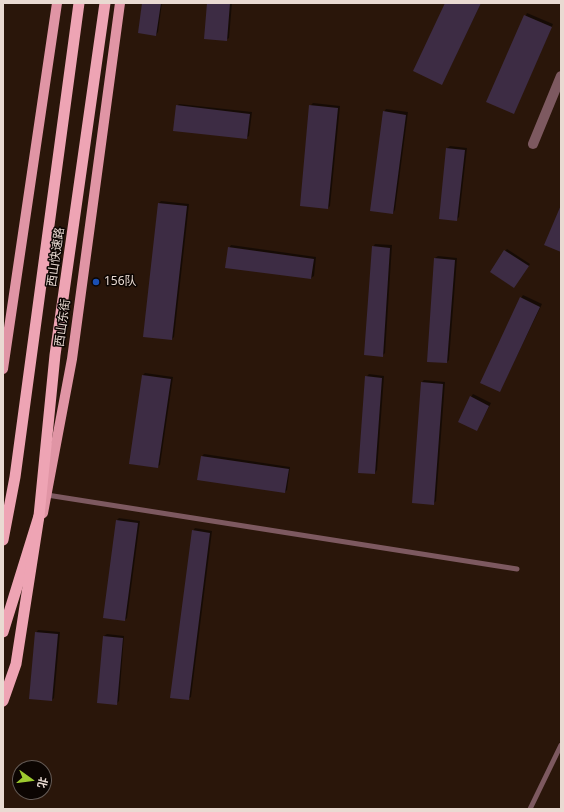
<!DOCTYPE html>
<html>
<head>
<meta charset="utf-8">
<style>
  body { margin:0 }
  #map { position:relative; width:564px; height:812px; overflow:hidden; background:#2a160a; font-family:"Noto Sans","Noto Sans SC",sans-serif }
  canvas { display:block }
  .frame { position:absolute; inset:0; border:4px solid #e9dad2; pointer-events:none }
  .north { position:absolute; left:12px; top:760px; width:40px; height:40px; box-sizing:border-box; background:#0c0502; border:1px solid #645a55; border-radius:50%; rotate:104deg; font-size:11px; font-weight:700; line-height:16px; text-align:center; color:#e9dad2 }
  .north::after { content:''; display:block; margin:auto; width:14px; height:18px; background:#9dca2f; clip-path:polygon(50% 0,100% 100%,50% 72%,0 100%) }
</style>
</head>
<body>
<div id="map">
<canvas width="564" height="812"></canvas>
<div class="frame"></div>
<div class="north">北</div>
</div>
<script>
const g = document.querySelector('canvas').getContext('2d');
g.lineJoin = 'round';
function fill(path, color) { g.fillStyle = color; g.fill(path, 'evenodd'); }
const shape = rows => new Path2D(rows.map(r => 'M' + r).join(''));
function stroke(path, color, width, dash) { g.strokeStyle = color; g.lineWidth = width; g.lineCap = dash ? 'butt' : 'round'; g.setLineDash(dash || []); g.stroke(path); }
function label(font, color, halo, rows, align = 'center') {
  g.font = font + ' "Noto Sans","Noto Sans SC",sans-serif'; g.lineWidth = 3; g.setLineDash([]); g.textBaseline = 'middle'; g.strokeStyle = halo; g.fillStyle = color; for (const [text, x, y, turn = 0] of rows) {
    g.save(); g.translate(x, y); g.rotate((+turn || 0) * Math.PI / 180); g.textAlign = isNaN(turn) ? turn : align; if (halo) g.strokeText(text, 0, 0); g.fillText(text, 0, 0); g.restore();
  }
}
fill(shape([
  [143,3,162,3,158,32,156,35],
  [208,3,232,3,229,38,226,40],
  [446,3,481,3,442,84],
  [527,13,553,24,514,113,488,102],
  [313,103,340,106,330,206,328,208,310,106],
  [179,104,252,112,249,136,246,138,177,106],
  [386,109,408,112,395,210,393,213,384,112],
  [450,146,467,148,459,217,456,220,440,218,447,148],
  [161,201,189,204,174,337,172,339,159,203],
  [375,244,392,245,385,353,382,356,373,247],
  [231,245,316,257,314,276,311,278,229,248],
  [507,249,530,264,514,287,505,251],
  [438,256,457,258,449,360,447,362,435,258],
  [523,295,542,304,500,391,521,298],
  [145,373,173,377,160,465,157,467,130,464,143,375],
  [369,374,384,376,377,470,375,473,366,377],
  [424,380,445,382,436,501,433,504,422,382],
  [473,394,491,403,477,430,471,397],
  [204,454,290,467,287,490,285,492,202,456],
  [119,518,140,521,127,618,125,620,117,520],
  [195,528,212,531,191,697,188,699,193,531],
  [38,630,60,632,54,698,52,700,36,633],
  [107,634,124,636,119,701,116,704,104,636]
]), '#0007');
fill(shape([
  [142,3,161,3,156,36,138,33],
  [207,3,230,3,227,41,204,39],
  [445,3,481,3,442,85,413,71],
  [524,15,552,27,514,114,486,102],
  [176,105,250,114,247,139,173,131],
  [309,105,338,108,328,209,300,206],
  [383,111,406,115,393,214,370,211],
  [446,148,465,150,457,221,439,219],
  [158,203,187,206,172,340,143,337],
  [561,205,561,252,544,245],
  [372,246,390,248,383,357,364,355],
  [228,247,314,259,311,279,225,268],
  [504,250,529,266,514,288,490,272],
  [434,258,455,260,447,363,427,362],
  [520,297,540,307,500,392,480,383],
  [142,375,171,379,158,468,129,464],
  [365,376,382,378,375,474,358,473],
  [421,382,443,384,434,505,412,503],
  [470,396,489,406,477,431,458,422],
  [201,456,289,469,285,493,197,480],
  [116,520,138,523,125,621,103,618],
  [192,530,210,533,189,700,170,698],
  [35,632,58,634,52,701,29,699],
  [103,636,123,638,117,705,97,703]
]), '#3d2c44');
stroke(shape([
  [47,495,517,569],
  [530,809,561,745]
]), '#7d5960', 5);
stroke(shape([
  [533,144,561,76]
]), '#7d5960', 10);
stroke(shape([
  [3,369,57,3],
  [43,513,72,359,120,3]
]), '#e095a5', 10);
stroke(shape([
  [3,540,15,477,79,3],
  [3,632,39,516,55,355,105,3]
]), '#eea4b4', 11);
stroke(shape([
  [3,701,16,664,39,516]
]), '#eea4b4', 11);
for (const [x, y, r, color] of [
  [96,282,4,"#1a4fb4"]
]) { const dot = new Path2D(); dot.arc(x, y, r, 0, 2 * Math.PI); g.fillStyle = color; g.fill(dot); stroke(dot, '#0c0502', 1.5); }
label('12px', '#e9dad2', '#0c0502', [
  ["西山快速路",56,257,-82],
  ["西山东街",63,323,-82]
]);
label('12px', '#e9dad2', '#0c0502', [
  ["156队",104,282]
], 'left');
</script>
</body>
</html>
